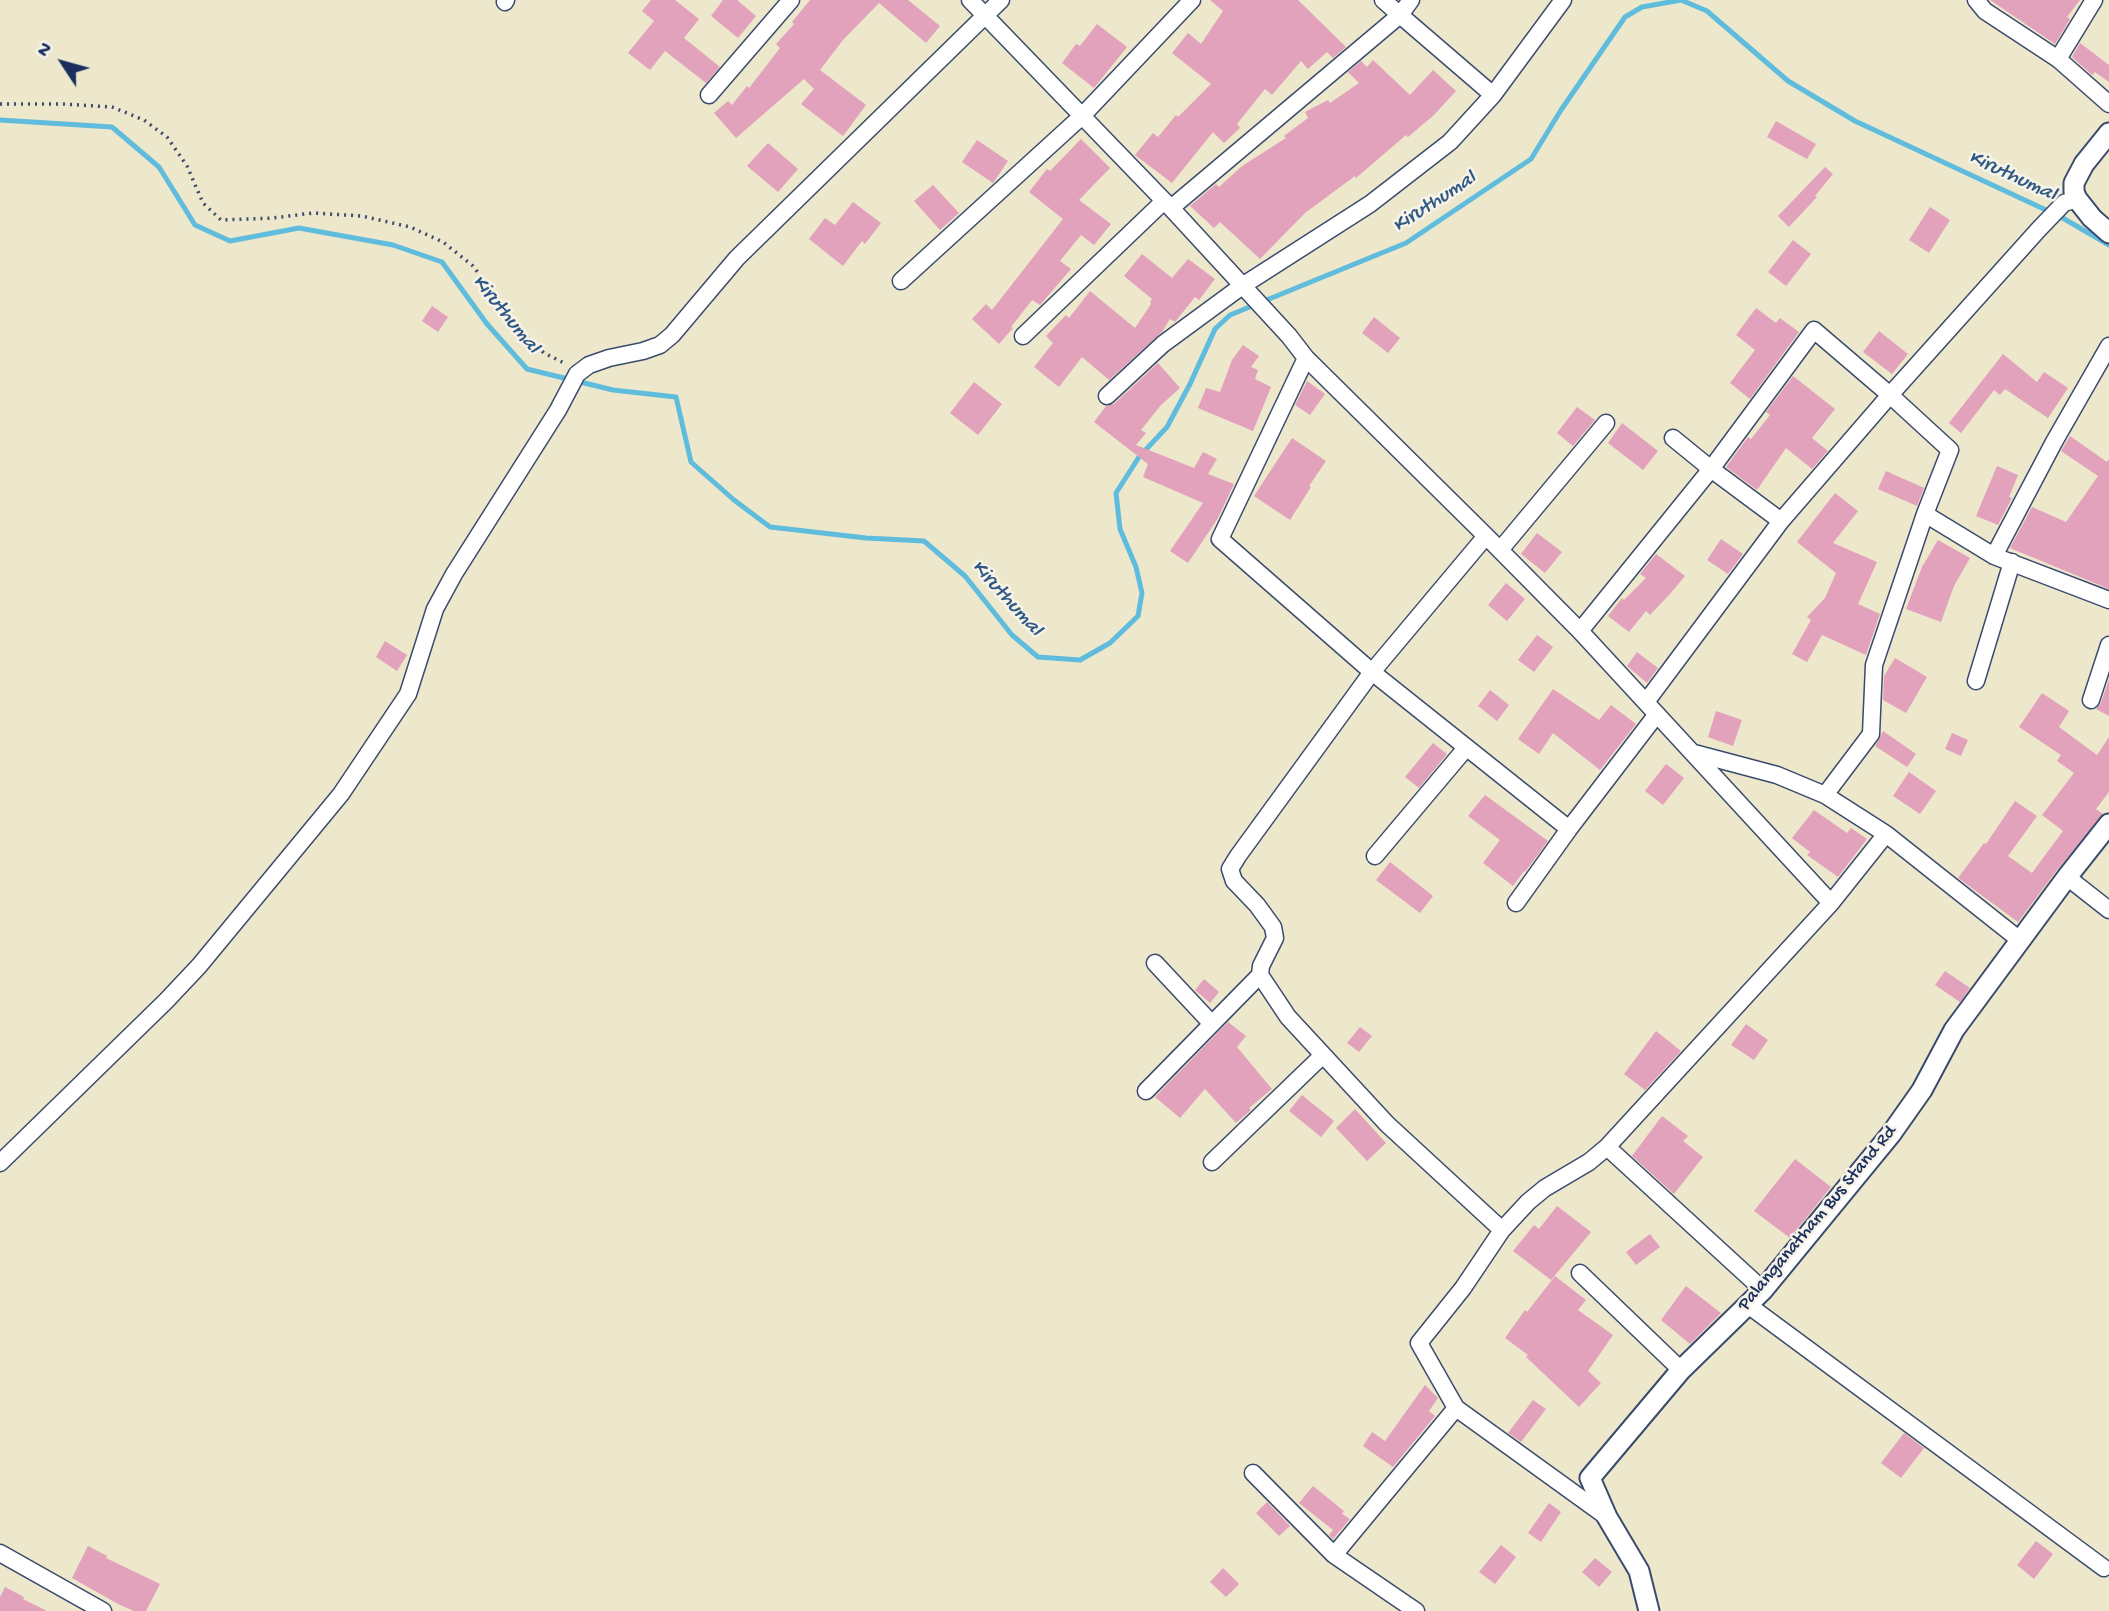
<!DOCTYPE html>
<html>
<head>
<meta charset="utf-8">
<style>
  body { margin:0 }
  #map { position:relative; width:2109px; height:1611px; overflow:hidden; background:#ede7cb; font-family:"Gochi Hand",sans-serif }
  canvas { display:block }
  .north { position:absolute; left:28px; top:28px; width:70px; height:70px; -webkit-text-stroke:5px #f7f3e8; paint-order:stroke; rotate:306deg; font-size:19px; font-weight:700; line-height:28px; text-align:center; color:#1b2f5e }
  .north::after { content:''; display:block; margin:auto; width:24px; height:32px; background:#1b2f5e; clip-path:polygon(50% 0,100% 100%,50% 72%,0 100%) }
</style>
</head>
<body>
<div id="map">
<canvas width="2109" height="1611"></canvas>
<div class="north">N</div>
</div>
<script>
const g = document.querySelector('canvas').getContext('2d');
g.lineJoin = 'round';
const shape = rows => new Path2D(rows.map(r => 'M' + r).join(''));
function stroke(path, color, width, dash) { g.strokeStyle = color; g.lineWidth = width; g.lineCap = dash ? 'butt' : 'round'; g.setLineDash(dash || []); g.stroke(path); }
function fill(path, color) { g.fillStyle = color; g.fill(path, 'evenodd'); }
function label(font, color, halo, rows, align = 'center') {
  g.font = font + ' "Gochi Hand",sans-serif'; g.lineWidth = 5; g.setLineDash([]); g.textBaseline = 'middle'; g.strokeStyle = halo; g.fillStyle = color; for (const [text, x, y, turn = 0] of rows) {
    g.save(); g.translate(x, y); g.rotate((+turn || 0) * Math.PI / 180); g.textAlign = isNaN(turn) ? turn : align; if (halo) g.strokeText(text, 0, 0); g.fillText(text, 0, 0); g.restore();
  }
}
stroke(shape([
  [0,120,112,127,159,167,195,225,230,241,299,228,393,245,442,262,487,324,527,369,613,390,676,397,691,462,734,500,770,527,866,538,924,541,965,576,1012,635,1038,657,1080,660,1110,643,1138,616,1142,593,1136,567,1120,529,1116,493,1139,457,1167,427,1190,384,1215,329,1230,315,1406,243,1531,159,1561,110,1625,17,1642,7,1681,0,1707,11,1788,81,1855,121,2061,217,2109,245]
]), '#5fbcdd', 5);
fill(shape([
  [651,0,675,0,699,19,684,38,720,67,706,83,665,51,650,70,628,53,654,21,642,11],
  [723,0,737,0,756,16,738,38,711,16],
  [810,0,908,0,940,26,926,43,879,3,843,40,820,70,866,105,843,136,801,104,814,89,804,79,736,138,714,113,728,101,732,105,747,86,749,88,780,48,776,44,794,24,792,22],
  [1210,0,1298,0,1346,47,1333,58,1327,52,1308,69,1301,61,1272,95,1265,89,1237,124,1240,128,1224,143,1213,132,1172,183,1135,155,1153,133,1158,137,1176,115,1178,117,1211,84,1172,53,1188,33,1201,44,1223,11],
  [1990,0,2080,0,2067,17,2070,19,2055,44],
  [1097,24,1127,47,1094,88,1062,63,1076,44,1080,46],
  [2080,43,2109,65,2109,82,2095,72,2092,75,2072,57],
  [1373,60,1410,95,1433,70,1456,91,1434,115,1408,137,1406,135,1356,178,1355,176,1305,213,1260,259,1220,222,1214,228,1190,206,1216,184,1219,187,1242,166,1286,138,1284,136,1308,118,1305,112,1328,100,1330,103,1359,83,1348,72,1361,61,1367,67],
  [1776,121,1816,144,1807,159,1767,137],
  [1081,139,1110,168,1079,200,1111,224,1094,245,1081,235,1060,261,1071,269,1040,305,1032,300,1011,327,1013,328,999,344,972,319,986,304,992,310,1063,219,1029,192,1047,169,1050,171],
  [977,140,1008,161,993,183,962,162],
  [768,143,798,169,778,192,747,166],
  [1825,167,1833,174,1815,196,1817,197,1789,227,1778,216],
  [933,185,959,213,940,230,914,201],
  [853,202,881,223,865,244,862,241,843,266,809,239,825,218,835,225],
  [1930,207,1950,220,1929,253,1909,240],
  [1793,240,1811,254,1786,286,1768,272],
  [1142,254,1172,278,1188,259,1215,279,1199,300,1195,297,1175,322,1170,319,1162,332,1109,380,1082,357,1059,387,1034,367,1053,343,1046,336,1066,315,1069,318,1090,291,1135,328,1151,304,1150,302,1152,299,1124,276],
  [432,306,448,317,438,332,422,321],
  [1756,308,1776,323,1780,318,1799,332,1750,399,1730,383,1755,350,1736,335],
  [1374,317,1400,338,1388,353,1362,333],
  [1879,331,1908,354,1892,374,1863,352],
  [1243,345,1259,356,1251,367,1258,370,1255,379,1271,387,1253,431,1198,408,1206,388,1220,392,1232,360],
  [2003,354,2037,382,2044,372,2068,388,2048,418,2005,389,2000,395,1994,390,1961,433,1949,423],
  [1158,363,1180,388,1161,405,1141,430,1146,433,1136,445,1194,468,1203,452,1217,459,1208,474,1234,484,1218,518,1188,563,1170,551,1203,503,1143,477,1148,464,1094,422,1106,406,1114,404],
  [1793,376,1835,409,1812,438,1828,451,1812,469,1786,448,1757,490,1726,467,1748,437,1751,439,1770,415,1766,412],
  [1307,381,1325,394,1310,415,1295,405],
  [974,382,1002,404,978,435,950,413],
  [1577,407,1595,420,1573,446,1557,433],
  [1622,423,1658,451,1643,470,1608,443],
  [2070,436,2107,462,2109,459,2109,589,2010,548,2032,507,2066,522,2098,476,2061,451],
  [1292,438,1326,461,1309,486,1311,487,1290,520,1254,496],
  [1997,466,2018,475,2009,497,2012,498,1998,525,1976,516],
  [1886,471,1924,488,1917,506,1878,489],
  [1835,493,1858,511,1833,543,1877,562,1858,604,1880,614,1866,655,1822,635,1807,662,1792,654,1811,620,1807,617,1825,598,1836,573,1797,542],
  [1537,533,1562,552,1545,573,1521,554],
  [1721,539,1743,554,1728,574,1707,560],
  [1938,540,1970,558,1954,586,1941,622,1906,609,1922,567],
  [1656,554,1685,576,1670,594,1650,615,1646,611,1629,632,1608,616,1622,598,1624,600,1646,578,1640,574],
  [1506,583,1525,599,1507,621,1488,605],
  [1537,635,1553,647,1534,672,1518,660],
  [385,641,407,655,397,671,376,657],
  [1637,652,1658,668,1647,683,1627,666],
  [1895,658,1927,677,1906,713,1883,700,1884,676],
  [2109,679,2109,716,2096,709,2101,703],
  [1553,689,1599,720,1611,705,1636,724,1600,770,1553,733,1539,754,1518,739],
  [1490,690,1509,705,1497,721,1478,706],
  [2042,693,2069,711,2059,727,2097,755,2109,737,2109,792,2096,809,2103,814,2057,870,2018,922,1958,878,1984,843,1986,844,2015,801,2037,816,2008,856,2032,873,2063,831,2042,815,2074,773,2057,761,2061,755,2019,727],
  [1716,711,1742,720,1733,746,1708,737],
  [1883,731,1916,754,1907,767,1875,746],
  [1952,733,1968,740,1961,756,1945,749],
  [1433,743,1447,754,1419,788,1405,777],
  [1666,764,1684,778,1663,805,1645,791],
  [1909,772,1936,791,1920,814,1893,796],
  [1485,795,1548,841,1525,872,1524,871,1513,886,1483,863,1500,840,1468,816],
  [1814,810,1847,833,1851,828,1867,839,1838,877,1807,855,1810,852,1792,838],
  [1390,862,1433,896,1420,913,1376,880],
  [1945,971,1970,988,1960,1002,1935,985],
  [1204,979,1219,992,1210,1003,1195,990],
  [1228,1022,1246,1036,1237,1047,1272,1089,1249,1108,1251,1110,1236,1123,1205,1089,1180,1118,1155,1097],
  [1746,1024,1768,1040,1754,1060,1731,1045],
  [1360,1027,1372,1036,1359,1052,1347,1043],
  [1656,1031,1681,1051,1645,1090,1624,1074],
  [1302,1095,1334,1121,1321,1137,1289,1111],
  [1355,1109,1386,1143,1367,1161,1336,1128],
  [1662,1116,1688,1136,1683,1141,1703,1157,1674,1194,1632,1156],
  [1795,1159,1831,1187,1790,1238,1754,1211],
  [1557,1206,1591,1232,1551,1280,1513,1251,1534,1225,1539,1229],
  [1650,1234,1660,1247,1636,1265,1626,1252],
  [1555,1276,1586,1300,1578,1310,1613,1335,1588,1371,1601,1383,1579,1407,1526,1357,1528,1355,1505,1338,1525,1310,1527,1312],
  [1686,1286,1721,1313,1690,1344,1661,1320],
  [1425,1385,1438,1398,1429,1411,1435,1416,1393,1467,1363,1446,1372,1432,1385,1441],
  [1533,1400,1546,1409,1521,1442,1508,1433],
  [1904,1433,1924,1448,1901,1478,1881,1463],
  [1313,1486,1344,1511,1342,1514,1350,1519,1333,1539,1329,1535,1333,1530,1299,1503],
  [1267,1502,1290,1526,1279,1536,1256,1513],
  [1549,1503,1561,1512,1541,1542,1528,1533],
  [2036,1541,2053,1554,2034,1579,2017,1565],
  [1501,1545,1516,1557,1495,1584,1479,1572],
  [88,1546,107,1556,106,1558,160,1584,146,1611,134,1611,118,1604,72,1578],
  [1595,1558,1612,1572,1599,1587,1582,1572],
  [1223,1568,1239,1584,1226,1597,1210,1582],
  [5,1587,24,1597,23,1599,47,1611,0,1611,0,1597]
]), '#e2a2bc');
const minor = shape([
  [970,0,1171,208,1289,336,1306,358,1486,536,1580,631,1831,903,1607,1147,1763,1290],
  [1383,0,1400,15,1411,0],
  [1976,0,1985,11,2058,59,2109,104],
  [505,2,506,0],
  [2058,59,2094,0],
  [709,95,791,0],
  [1171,208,1400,15,1493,95,1563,0],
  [901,281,1082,116,1192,0],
  [1023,336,1164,201],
  [2109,346,2054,442,1994,556,2109,600],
  [1306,358,1220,539,1372,672,1569,829,1657,714],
  [1107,396,1163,344,1242,286,1370,204,1450,142,1493,95],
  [1673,438,1711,469,1781,521],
  [1925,514,1994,556],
  [1486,536,1372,672,1238,856,1230,869,1234,881,1257,905,1273,927,1275,938,1261,966,1260,975,1288,1017,1387,1124,1502,1230],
  [1500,550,1606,423],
  [1580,631,1711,469,1814,330,1890,395,1950,450,1925,514,1874,665,1871,734,1825,795],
  [1976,681,2012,562],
  [2091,700,2109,645],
  [1646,702,1781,521,1890,395,2039,229,2064,203,2077,199],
  [1694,753,1777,775,1825,795,1886,834],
  [1375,856,1466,748],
  [2067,877,2109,910],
  [1516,903,1569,829],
  [1831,903,1886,834,2021,941],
  [1155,963,1212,1024],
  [1146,1091,1260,975],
  [1212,1162,1323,1055],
  [0,1163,166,1001,199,966,341,794,408,694,435,609,454,574,558,410,577,374,589,365,609,358,643,351,660,345,672,335,737,258,1001,0],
  [1580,1273,1681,1370],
  [1748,1305,2104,1568],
  [1456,1408,1419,1343,1463,1288,1502,1230,1528,1202,1545,1188,1589,1162,1607,1147],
  [1253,1473,1334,1555],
  [0,1553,103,1611],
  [1416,1611,1334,1555,1456,1408,1607,1517]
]);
const tertiary = shape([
  [2109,133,2084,164,2074,183,2074,192,2077,199,2092,218,2109,233],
  [1649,1611,1639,1571,1607,1517,1590,1478,1681,1370,1763,1290,1891,1134,1922,1090,1954,1030,2067,877,2109,824]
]);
stroke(minor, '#3a4b6e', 19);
stroke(tertiary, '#3a4b6e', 23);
stroke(shape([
  [0,104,63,104,112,107,144,120,167,137,187,166,203,203,221,220,273,218,313,213,362,216,410,227,443,242,473,266,524,334,544,353,566,364]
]), '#3a4b6e', 3.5, [2, 5]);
stroke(minor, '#fff', 16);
stroke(tertiary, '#fff', 19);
label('19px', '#1b2f5e', '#f7f3e8', [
  ["Palanganatham Bus Stand Rd",1818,1219,-50]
]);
label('italic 21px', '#2f5984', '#f7f3e8', [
  ["Kiruthumal",2012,177,25],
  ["Kiruthumal",1435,203,-33],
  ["Kiruthumal",505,315,51],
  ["Kiruthumal",1006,599,48]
]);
</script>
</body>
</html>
